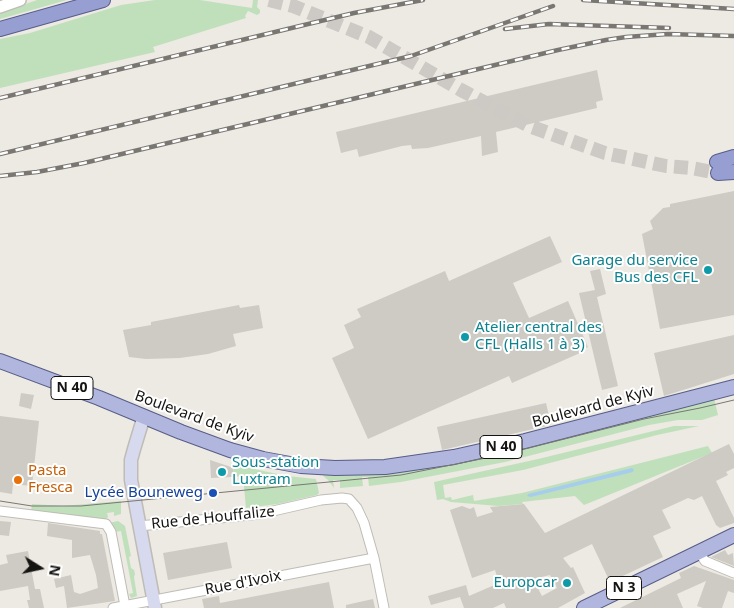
<!DOCTYPE html>
<html>
<head>
<meta charset="utf-8">
<style>
  body { margin:0 }
  #map { position:relative; width:734px; height:608px; overflow:hidden; background:#ede9e3; font-family:"Noto Sans",sans-serif }
  canvas { display:block }
  .north { position:absolute; left:15px; top:543px; width:50px; height:50px; -webkit-text-stroke:4px #fff; paint-order:stroke; rotate:100deg; font-size:14px; font-weight:700; line-height:20px; text-align:center; color:#151411 }
  .north::after { content:''; display:block; margin:auto; width:18px; height:22px; background:#151411; clip-path:polygon(50% 0,100% 100%,50% 72%,0 100%) }
</style>
</head>
<body>
<div id="map">
<canvas width="734" height="608"></canvas>
<div class="north">N</div>
</div>
<script>
const g = document.querySelector('canvas').getContext('2d');
g.lineJoin = 'round';
function fill(path, color) { g.fillStyle = color; g.fill(path, 'evenodd'); }
const shape = rows => new Path2D(rows.map(r => 'M' + r).join(''));
function stroke(path, color, width, dash) { g.strokeStyle = color; g.lineWidth = width; g.lineCap = dash ? 'butt' : 'round'; g.setLineDash(dash || []); g.stroke(path); }
function label(font, color, halo, rows, align = 'center') {
  g.font = font + ' "Noto Sans",sans-serif'; g.lineWidth = 4; g.setLineDash([]); g.textBaseline = 'middle'; g.strokeStyle = halo; g.fillStyle = color; for (const [text, x, y, turn = 0] of rows) {
    g.save(); g.translate(x, y); g.rotate((+turn || 0) * Math.PI / 180); g.textAlign = isNaN(turn) ? turn : align; if (halo) g.strokeText(text, 0, 0); g.fillText(text, 0, 0); g.restore();
  }
}
fill(shape([
  [37,0,67,0,0,19,0,13],
  [155,0,200,0,252,8,253,0,258,0,257,7,260,10,260,13,257,15,248,11,245,16,246,18,153,47,155,52,0,88,0,39,30,33,121,5],
  [714,398,718,415,702,420,678,420,649,425,505,462,401,482,369,486,368,477,362,477,363,486,340,488,340,480,333,480,334,488,328,480,321,474,369,472],
  [674,426,699,426,657,435,523,470,443,485,445,498,451,497,452,500,473,495,474,501,522,493,708,446,712,453,584,505,575,496,522,502,523,504,498,506,451,502,443,499,437,500,434,482,538,459],
  [235,465,287,476,316,479,319,493,317,495,278,504,246,508,243,476,232,477],
  [121,501,121,514,114,516,114,512,107,513,108,517,104,521,31,512,32,504,63,506],
  [118,521,125,526,131,556,129,557,131,568,134,570,135,574,134,577,137,596,131,598,129,594,133,593,121,531,114,532,109,523]
]), '#c0e0bc');
fill(shape([
  [632,468,634,470,633,472,531,497,527,496,528,494]
]), '#a6ceec');
fill(shape([
  [597,70,603,100,596,102,597,108,496,132,498,152,482,156,481,136,428,148,412,149,411,145,402,146,359,157,357,149,341,153,336,132],
  [734,191,734,315,660,329,642,234,653,229,650,221,663,208,670,207,670,204],
  [550,236,562,262,513,283,529,318,568,301,588,347,579,351,580,353,512,383,509,376,368,439,332,358,354,348,344,325,361,317,357,309,445,271,449,281],
  [600,269,606,294,597,297,618,386,602,390,579,293,595,290,590,271],
  [239,305,240,308,259,305,263,328,233,334,236,346,208,354,180,358,146,359,129,357,123,330,151,325,151,322],
  [734,335,734,374,664,396,654,353],
  [21,393,34,395,31,409,19,406],
  [546,403,551,425,442,450,437,427],
  [0,416,39,421,32,486,13,484,12,494,0,492],
  [729,444,734,454,734,468,726,472,728,475,716,481,734,518,734,523,720,528,716,525,702,496,694,500,688,498,662,510,671,528,653,536,663,557,610,582,592,544,563,558,571,568,573,567,585,593,558,608,506,608,504,603,493,608,464,608,460,597,431,605,428,596,466,585,469,596,499,583,495,570,472,578,450,510,462,506,470,509,474,507,477,517,493,512,490,507,524,504,545,533],
  [550,575,557,588,542,596,533,579],
  [210,460,234,468,232,477,211,478],
  [0,521,11,522,9,536,0,535],
  [48,523,100,531,100,534,102,534,115,601,67,608,64,586,56,588,54,579,71,575,74,592,80,594,98,588,96,575,90,555,72,558,72,540,47,536],
  [227,542,232,568,168,580,163,553],
  [725,550,728,555,733,553,734,566,711,557],
  [28,551,35,589,40,589,44,608,29,608,27,600,30,600,28,586,0,591,0,565,8,563,6,555],
  [694,566,734,580,734,593,728,591,722,608,703,608,697,606,706,581,677,594,683,608,620,608,681,578,679,573],
  [329,582,334,608,204,608,202,599,219,596,220,603],
  [373,599,375,608,346,608,346,605]
]), '#cecbc4');
stroke(shape([
  [269,0,293,6,369,37,461,90,529,126,605,153,666,166,691,168,718,173]
]), '#cdc9c4', 14, [14, 7]);
const minor = shape([
  [0,511,106,524,111,532,125,606],
  [139,526,260,514,321,500,342,498,349,499,357,508,364,523,374,558,384,608],
  [699,552,705,561,734,573],
  [113,608,374,558]
]);
const tertiary = shape([
  [0,7,20,0]
]);
const secondary = shape([
  [144,416,134,449,131,460,131,480,155,608]
]);
const primary = shape([
  [0,361,99,398,181,432,230,450,263,459,301,466,335,468,385,467,454,457,525,441,734,387],
  [584,608,734,535]
]);
const trunk = shape([
  [0,29,103,0],
  [717,162,734,157],
  [718,173,734,172]
]);
stroke(minor, '#bfbcb6', 11);
stroke(tertiary, '#bfbcb6', 14);
stroke(secondary, '#bfbcb6', 15);
stroke(primary, '#575d87', 16);
stroke(trunk, '#575d87', 16);
stroke(minor, '#fff', 9);
stroke(tertiary, '#fff', 11);
stroke(secondary, '#d7daee', 12);
stroke(primary, '#b0b6dd', 14);
stroke(trunk, '#969ed2', 14);
stroke(shape([
  [0,501,32,506,81,506,401,475,501,455,644,419,700,408,734,400]
]), '#7a7773', 1);
const rail = shape([
  [583,0,734,9],
  [505,29,549,24,669,28],
  [0,98,354,13,423,0],
  [0,154,411,56,553,6],
  [0,176,37,172,84,163,558,50,606,40,626,37,668,34,734,36]
]);
stroke(rail, '#7a7773', 4.5);
stroke(rail, '#fff', 2.5, [8]);
for (const [x, y, r, color] of [
  [708,270,5,"#0f9aa8"],
  [465,337,5,"#0f9aa8"],
  [222,472,5,"#0f9aa8"],
  [18,480,5,"#e8710a"],
  [213,493,5,"#1a4fb4"],
  [567,583,5,"#0f9aa8"]
]) { const dot = new Path2D(); dot.arc(x, y, r, 0, 2 * Math.PI); g.fillStyle = color; g.fill(dot); stroke(dot, '#fff', 2); }
for (const [x, y, w] of [
  [72,388,42],
  [501,447,42],
  [624,588,35]
]) { const box = new Path2D(); box.roundRect(x - w / 2, y - 11.5, w, 23, 4); g.fillStyle = '#fff'; g.fill(box); stroke(box, '#151411', 1); }
label('bold 14px', '#151411', null, [
  ["N 40",72,388],
  ["N 40",501,447],
  ["N 3",624,588]
]);
label('15px', '#0d838f', '#fff', [
  ["Garage du service",698,261],
  ["Bus des CFL",698,278],
  ["Atelier central des",475,328,"left"],
  ["CFL (Halls 1 à 3)",475,345,"left"],
  ["Sous-station",232,463,"left"],
  ["Luxtram",232,480,"left"],
  ["Europcar",557,583]
], 'right');
label('15px', '#151411', '#fff', [
  ["Boulevard de Kyiv",593,407,-15],
  ["Boulevard de Kyiv",194,417,20],
  ["Rue de Houffalize",213,518,-6],
  ["Rue d'Ivoix",243,583,-11]
]);
label('15px', '#c56008', '#fff', [
  ["Pasta",28,471],
  ["Fresca",28,488]
], 'left');
label('15px', '#164399', '#fff', [
  ["Lycée Bouneweg",203,493]
], 'right');
</script>
</body>
</html>
